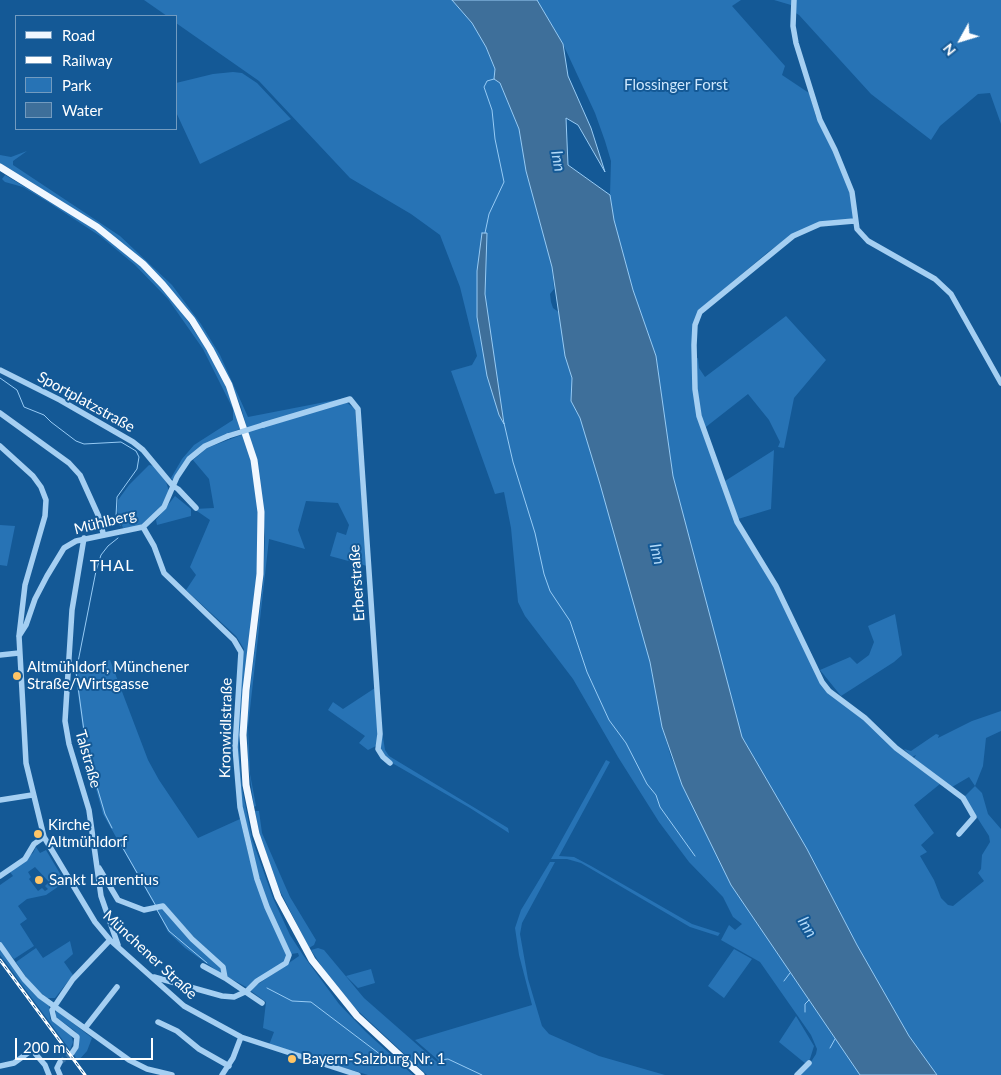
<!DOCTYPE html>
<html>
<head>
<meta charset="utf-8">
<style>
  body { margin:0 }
  #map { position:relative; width:1001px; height:1075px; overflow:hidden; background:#145996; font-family:Lato,sans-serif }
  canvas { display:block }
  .legend { position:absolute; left:15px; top:15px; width:162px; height:115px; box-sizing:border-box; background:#145996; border:1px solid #729bc0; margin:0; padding:6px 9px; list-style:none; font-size:15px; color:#fff }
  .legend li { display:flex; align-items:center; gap:10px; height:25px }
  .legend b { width:25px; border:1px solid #729bc0 }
  .north { position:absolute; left:936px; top:15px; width:50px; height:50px; -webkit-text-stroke:4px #145996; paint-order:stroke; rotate:231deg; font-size:14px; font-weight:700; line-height:20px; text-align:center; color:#fff }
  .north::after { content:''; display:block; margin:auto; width:18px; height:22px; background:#fff; clip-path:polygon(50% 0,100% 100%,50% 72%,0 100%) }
  .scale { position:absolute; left:15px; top:1038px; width:138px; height:22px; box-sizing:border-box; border:2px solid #fff; border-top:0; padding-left:6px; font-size:15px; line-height:18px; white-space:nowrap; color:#fff; -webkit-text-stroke:4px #145996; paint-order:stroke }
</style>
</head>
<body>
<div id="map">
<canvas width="1001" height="1075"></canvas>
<ul class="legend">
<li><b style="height:6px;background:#f0f7ff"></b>Road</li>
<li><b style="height:6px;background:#fff"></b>Railway</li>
<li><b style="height:14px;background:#2773b5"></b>Park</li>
<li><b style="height:14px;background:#3e6f9a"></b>Water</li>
</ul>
<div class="north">N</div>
<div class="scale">200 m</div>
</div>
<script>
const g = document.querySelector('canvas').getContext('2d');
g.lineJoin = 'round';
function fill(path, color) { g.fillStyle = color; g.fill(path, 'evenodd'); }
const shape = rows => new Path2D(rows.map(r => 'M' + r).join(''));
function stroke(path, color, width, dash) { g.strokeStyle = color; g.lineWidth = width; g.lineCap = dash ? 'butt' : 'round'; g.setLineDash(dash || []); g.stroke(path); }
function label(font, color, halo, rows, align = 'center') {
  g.font = font + ' Lato,sans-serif'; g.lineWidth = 4; g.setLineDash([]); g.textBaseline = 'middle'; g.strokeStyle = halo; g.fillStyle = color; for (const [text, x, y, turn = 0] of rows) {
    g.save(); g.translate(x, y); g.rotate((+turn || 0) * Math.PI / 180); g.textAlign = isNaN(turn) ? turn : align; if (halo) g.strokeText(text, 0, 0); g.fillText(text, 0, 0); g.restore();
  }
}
fill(shape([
  [144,0,452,0,472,23,486,47,495,70,494,79,500,83,519,129,526,171,552,267,554,289,550,294,551,302,553,308,560,313,565,356,572,378,571,401,580,418,600,484,640,624,650,662,662,727,671,757,731,885,860,1075,798,1075,807,1068,816,1054,817,1049,811,1035,760,962,721,940,729,925,735,930,742,924,733,917,723,897,689,862,659,822,618,757,573,679,525,616,518,602,511,528,504,492,495,494,451,371,472,365,477,356,460,287,440,235,411,214,350,178,259,81,176,23,176,16,167,16],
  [537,0,741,0,732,6,785,66,782,75,809,93,816,117,820,120,852,192,854,221,834,222,795,233,768,252,698,311,695,359,698,358,699,368,705,377,786,316,826,360,794,398,784,448,778,447,780,442,769,420,748,394,702,430,732,514,771,578,828,688,857,710,907,759,940,784,914,805,934,833,921,845,927,852,920,856,934,880,941,898,948,905,953,906,984,881,978,873,981,869,982,855,990,842,989,836,964,797,975,786,969,777,952,787,914,758,916,755,912,757,904,749,911,751,936,734,939,735,938,738,972,721,1001,711,1001,731,986,738,983,766,975,786,982,793,988,814,1001,829,1001,1075,937,1075,909,1036,857,945,807,849,742,737,673,476,656,356,633,290,614,220,610,195,611,161,605,141,595,113,563,44],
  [774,0,1001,0,1001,124,990,93,978,94,940,126,931,140,871,94,799,15,794,12,791,5],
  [233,72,242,73,257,83,291,119,200,164,176,112,176,83,213,74],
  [27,151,13,161,13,165,120,236,172,285,201,324,220,355,248,417,351,397,346,402,355,409,367,566,330,556,337,532,346,535,349,525,338,503,306,501,298,530,305,549,269,539,248,727,250,774,256,806,254,807,248,762,247,713,263,583,265,537,258,468,241,407,230,381,191,314,155,272,95,222,0,163,0,155,11,157],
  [5,175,90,226,141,266,181,311,205,347,225,385,242,428,204,444,173,480,171,478,182,459,194,445,233,420,233,409,203,349,168,299,135,265,100,236,48,202,23,187,5,182,2,179],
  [244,434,251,460,259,516,258,566,242,700,239,747,242,788,252,839,273,898,290,935,303,955,339,1004,366,1032,413,1075,368,1075,269,1045,274,1032,263,1028,266,1002,251,991,254,987,299,956,298,953,291,954,266,902,246,831,236,767,238,699,244,649,236,636,186,590,196,575,190,567,210,520,194,509,214,508,209,479,193,460,207,448],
  [774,450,771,509,738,519,725,481],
  [149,465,154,466,166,482,169,491,161,508,142,526,123,528,117,511,118,500,129,485],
  [175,496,191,509,191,516,157,525,156,520],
  [0,525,15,526,7,566,0,565],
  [895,614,902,655,894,662,841,696,820,670,850,657,857,664,869,655,874,642,868,626],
  [110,660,148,760,159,780,198,838,240,819,249,857,288,954,286,961,248,988,226,976,224,966,208,953,167,907,155,906,103,814,86,753,75,671,81,667],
  [375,688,378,738,376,746,368,750,359,743,365,736,328,710,333,702,343,709],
  [380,718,385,750,389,756,508,828,509,833,470,808,387,760,381,748],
  [606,760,610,762,559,856,574,857,591,866,692,924,720,933,718,936,690,927,581,863,567,859,551,859],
  [255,811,259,811,262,833,290,897,316,940,314,945,309,948,279,889,260,837],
  [36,847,40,853,46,850,65,882,46,895,27,899,18,906,27,919,20,924,34,946,14,959,0,943,0,885,13,876,10,872,33,853],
  [35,867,49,882,45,886,48,889,45,891,42,888,38,891,29,879,31,877,28,872],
  [550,862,555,862,522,923,520,934,528,979,542,1026,549,1034,599,1056,665,1075,427,1075,356,1009,328,976,311,950,318,948,324,950,364,998,437,1062,438,1060,415,1040,532,1005,519,955,515,928,521,910],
  [161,907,223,968,223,975,185,948,168,932,156,908],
  [70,941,73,954,64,962,73,975,55,998,47,998,30,983,16,962,36,948,43,958],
  [0,948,49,1004,50,1019,71,1035,73,1042,70,1050,0,955],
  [734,949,752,959,724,998,708,986],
  [371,969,375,983,358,988,346,976],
  [56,1010,92,1038,87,1051,78,1061,74,1055,79,1047,79,1037,75,1031,56,1017],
  [796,1016,814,1046,810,1059,806,1064,779,1042]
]), '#2773b5');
const water = shape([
  [452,0,537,0,563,44,568,76,591,128,605,172,578,125,566,118,568,165,610,195,614,220,633,290,656,356,673,476,742,737,807,849,857,945,909,1036,937,1075,860,1075,731,885,682,785,662,727,650,662,600,484,580,418,571,401,572,378,565,356,552,267,526,171,519,129,500,83,494,79,495,69,486,47,472,23,452,0],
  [482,233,487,233,485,294,504,424,499,415,487,376,477,317,477,271,482,233]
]);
fill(water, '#3e6f9a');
stroke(water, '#97cbf5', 1);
stroke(shape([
  [485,233,489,214,504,182,495,139,492,110,484,87,487,81,494,79],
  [0,378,17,390,24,407,44,415,51,422,76,441,84,444,121,442,136,451,139,457,137,469,117,497,116,516,120,525],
  [504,423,513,462,535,533,544,574,550,591,570,621,587,672,609,720,626,743,647,784,656,795,660,807,695,856],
  [112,828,105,814,87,753,76,672,96,571,101,555,108,546,118,538],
  [120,843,156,906],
  [157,910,169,931,207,963],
  [784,981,790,973],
  [267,988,292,1001,311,1002,381,1055],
  [805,1012,805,1004,809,1000],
  [830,1048,835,1039],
  [441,1060,448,1059,482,1075]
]), '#97cbf5', 1);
stroke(shape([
  [60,1062,72,1053]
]), '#3772a6', 5.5, [5.5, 3]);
stroke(shape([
  [794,0,793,26,796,43,820,120,835,150,852,192,857,229,868,241,935,279,951,294,1001,383],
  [854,221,820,224,793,236,700,312,695,325,694,345,695,389,699,416,737,522,776,586,822,682,829,691,865,718,896,748,963,798,974,817,959,834],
  [0,370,60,400,133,442,143,450,173,486,178,489,196,508],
  [0,413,69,463,80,475,99,517,103,533],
  [263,425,350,399,358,409,380,734,378,749,383,757,390,763],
  [0,446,33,476,41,487,46,500,45,516,25,585,19,636,26,763,44,837,95,922,110,940,184,1006,241,1037,358,1075],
  [143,527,154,546,164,573,234,640,241,652,235,747,240,807,257,879,267,907,289,955,286,963,257,981,247,991,234,997,222,996,154,977],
  [84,538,72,610,65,721,69,744,89,810,101,896,118,945],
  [19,636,26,625,35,599,47,576,64,548,76,541,143,527,164,507,177,477,189,459,205,446,228,436],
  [0,655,19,653],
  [0,800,32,795],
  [99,868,118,900,144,910,163,906,192,939,223,967,225,978,262,1003],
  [0,876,25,859,34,844,44,837],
  [0,945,24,979,40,996,129,1060,147,1069,172,1075],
  [203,966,225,978],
  [158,1022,177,1031,199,1049,229,1066],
  [85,1028,117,987],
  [72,1053,76,1047,77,1037,54,1019,52,1010,73,979,110,940],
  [0,1066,14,1063,32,1050,45,1065,49,1075],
  [60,1075,57,1068,60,1062],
  [222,1075,233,1058,241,1037],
  [797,1075,809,1063]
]), '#a5cff2', 5.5);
stroke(shape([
  [0,167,97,227,143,264,163,285,192,320,210,349,229,385,254,460,261,512,260,574,246,690,243,735,246,785,256,834,278,897,312,960,357,1016,421,1075]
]), '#f0f7ff', 7);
const rail = shape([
  [0,960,85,1075]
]);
stroke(rail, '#fff', 3);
stroke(rail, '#145996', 1, [4]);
stroke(shape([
  [228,436,263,425]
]), '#a5cff2', 5.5);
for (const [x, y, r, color] of [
  [17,676,5,"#ffc566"],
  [38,834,5,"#ffc566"],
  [39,880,5,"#ffc566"],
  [292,1059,5,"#ffc566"]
]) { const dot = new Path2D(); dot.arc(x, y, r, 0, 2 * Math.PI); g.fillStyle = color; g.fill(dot); stroke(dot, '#145996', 2); }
label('15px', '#cde7fd', '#145996', [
  ["Flossinger Forst",676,85]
]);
label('15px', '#fff', '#145996', [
  ["Sportplatzstraße",86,402,29],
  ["Mühlberg",105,522,-14],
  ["Erberstraße",357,583,-94],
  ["Kronwidlstraße",226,728,-89],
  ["Talstraße",88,759,74],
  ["Münchener Straße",150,955,43]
]);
label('15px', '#fff', '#145996', [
  ["Altmühldorf, Münchener",27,667],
  ["Straße/Wirtsgasse",27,684],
  ["Kirche",48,825],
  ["Altmühldorf",48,842],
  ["Sankt Laurentius",49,880],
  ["Bayern-Salzburg Nr. 1",302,1059]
], 'left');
label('italic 16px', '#b1d9f9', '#145996', [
  ["Inn",558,161,79],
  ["Inn",657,554,76],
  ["Inn",807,927,59]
]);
g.letterSpacing = '1px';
label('16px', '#fff', '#145996', [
  ["THAL",112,566]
]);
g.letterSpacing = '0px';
</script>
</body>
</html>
